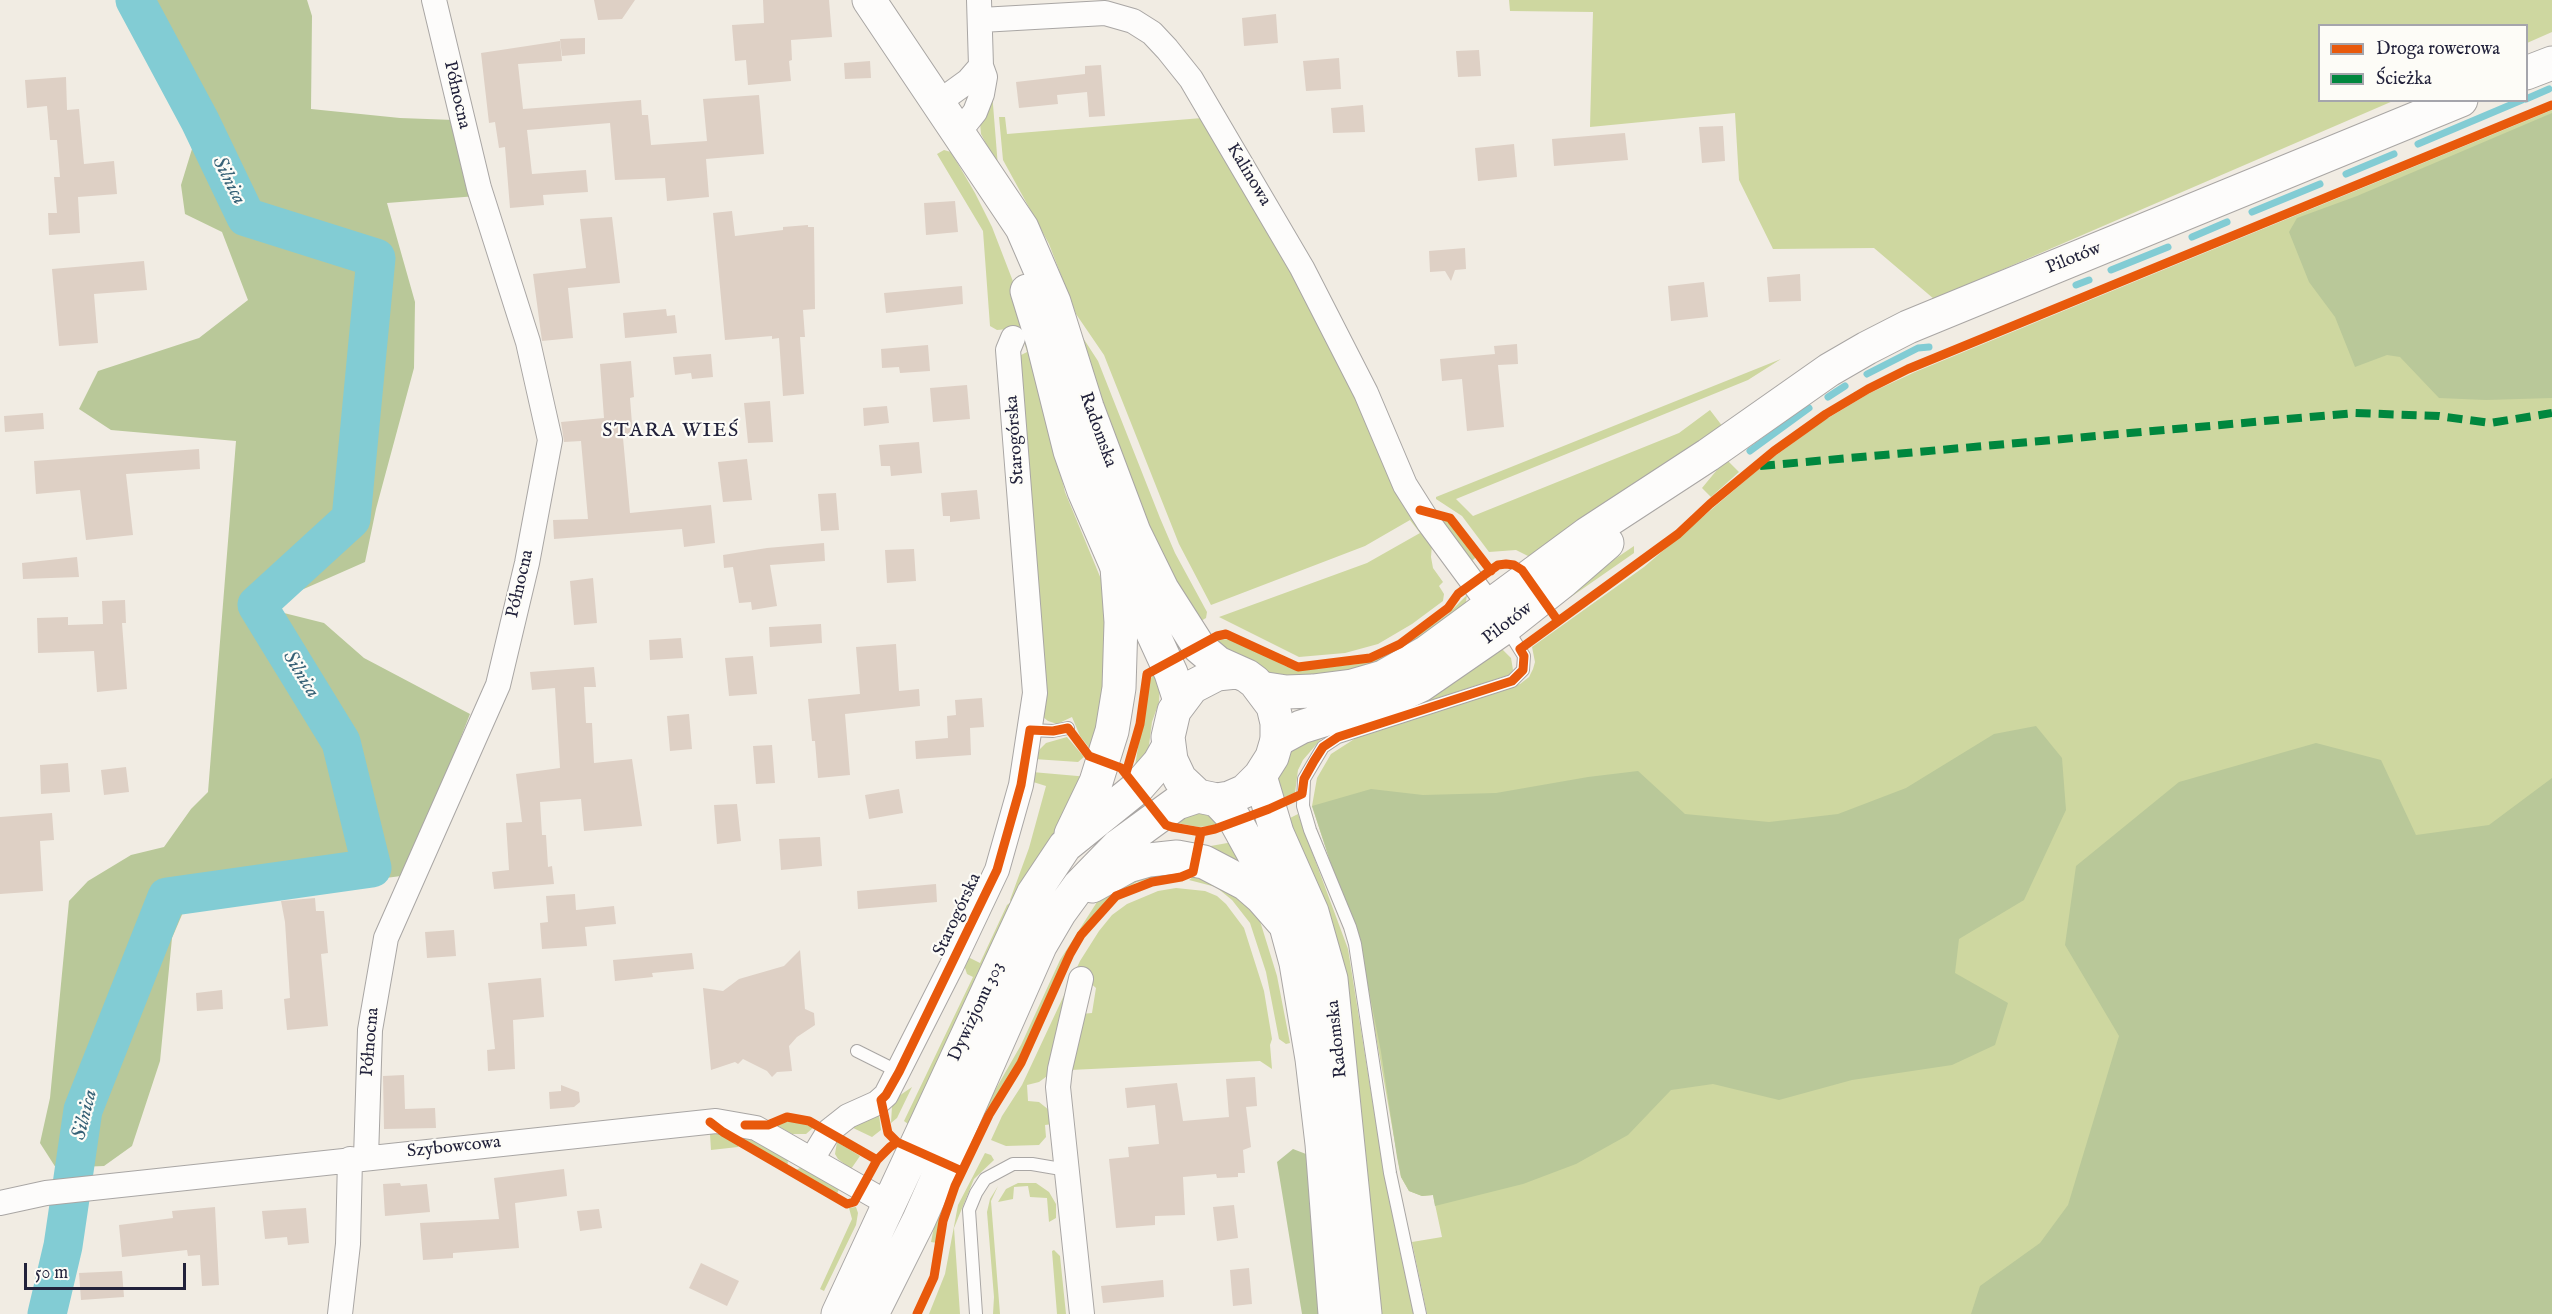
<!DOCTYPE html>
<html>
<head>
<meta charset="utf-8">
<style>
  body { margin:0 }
  #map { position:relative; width:2552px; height:1314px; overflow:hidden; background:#f1ece3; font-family:"IM FELL English",serif }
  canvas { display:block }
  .legend { position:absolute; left:2318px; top:24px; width:210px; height:78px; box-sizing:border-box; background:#fdfcf7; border:2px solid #a5a5ac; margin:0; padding:8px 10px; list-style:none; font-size:18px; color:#22223b }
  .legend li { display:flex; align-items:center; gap:12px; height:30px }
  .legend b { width:30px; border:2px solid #a5a5ac }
  .scale { position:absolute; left:24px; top:1263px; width:162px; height:27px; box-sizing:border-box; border:3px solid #22223b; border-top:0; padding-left:8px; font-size:18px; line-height:21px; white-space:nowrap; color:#22223b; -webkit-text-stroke:4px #fdfcf7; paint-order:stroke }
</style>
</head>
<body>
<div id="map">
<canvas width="2552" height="1314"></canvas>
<ul class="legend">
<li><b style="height:8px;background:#e8590c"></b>Droga rowerowa</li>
<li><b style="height:8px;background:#00873e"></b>Ścieżka</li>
</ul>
<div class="scale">50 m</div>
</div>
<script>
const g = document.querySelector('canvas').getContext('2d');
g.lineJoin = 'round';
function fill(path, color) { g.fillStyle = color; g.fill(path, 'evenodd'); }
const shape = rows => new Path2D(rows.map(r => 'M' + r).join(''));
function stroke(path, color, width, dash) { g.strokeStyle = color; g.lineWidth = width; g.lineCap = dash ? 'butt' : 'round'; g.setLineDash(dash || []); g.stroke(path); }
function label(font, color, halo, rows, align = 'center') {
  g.font = font + ' "IM FELL English",serif'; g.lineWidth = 4.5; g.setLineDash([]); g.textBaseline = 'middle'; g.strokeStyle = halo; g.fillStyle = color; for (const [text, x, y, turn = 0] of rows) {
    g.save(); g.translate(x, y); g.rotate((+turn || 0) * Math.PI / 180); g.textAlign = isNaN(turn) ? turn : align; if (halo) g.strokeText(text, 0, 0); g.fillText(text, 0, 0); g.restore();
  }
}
fill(shape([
  [1509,0,2552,0,2552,32,2527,43,2526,26,2320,26,2320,100,2393,101,1934,299,1874,248,1773,249,1739,180,1735,113,1590,127,1593,12,1510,11],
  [992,92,998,167,981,134,980,123],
  [2552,110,2552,1314,1427,1314,1412,1242,1442,1237,1433,1195,1422,1196,1409,1191,1401,1177,1357,929,1332,867,1312,806,1317,778,1331,754,1359,736,1520,684,1529,677,1533,669,1535,662,1532,647,1644,567,1767,462,1820,423,1868,394,1915,372],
  [999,117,1005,117,1007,134,1202,118,1290,270,1362,412,1432,544,1431,557,1433,568,1443,582,1439,586,1444,594,1443,601,1412,624,1378,644,1345,653,1299,657,1219,617,1367,563,1420,533,1410,520,1365,546,1211,605,1179,544,1104,355,1076,314,1049,244,1003,160],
  [944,150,951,152,975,193,992,227,1019,297,1065,492,1108,596,1110,695,1091,750,1080,736,1072,717,1057,724,1048,721,1043,717,1017,357,1027,352,1020,328,997,330,990,326,983,231,937,154],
  [1074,324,1098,361,1160,518,1175,553,1207,612,1206,618,1196,624,1152,540],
  [1781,359,1748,380,1456,499,1473,516,1679,433,1710,410,1723,427,1532,558,1516,550,1489,552,1462,516,1436,499,1436,497],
  [1726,459,1739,472,1711,497,1702,488],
  [1444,519,1452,524,1476,557,1471,562,1440,520],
  [1634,546,1634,553,1568,599,1563,598,1578,584],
  [1467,595,1465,608,1372,670,1292,680,1271,674,1211,644,1219,639,1235,640,1285,666,1300,670,1358,664,1378,658,1405,644,1448,614],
  [1497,649,1502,649,1511,658,1513,670,1509,675,1333,732,1321,739,1303,760,1298,770,1295,793,1280,799,1278,779,1293,746],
  [1156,672,1160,683,1159,702,1152,722,1148,753,1134,772,1149,680],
  [1067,737,1084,757,1078,762,1034,759,1037,752,1046,743],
  [1032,772,1089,777,912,1127,904,1121,973,977,967,974,963,962,966,956,980,963,1007,905,1011,902,1010,900,1029,848,1046,786,1030,781],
  [1201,813,1211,817,1218,825,1199,827,1171,822,1188,814],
  [1298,814,1348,949,1377,1130,1414,1314,1374,1314,1286,820],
  [1233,842,1251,873,1205,847],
  [1177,866,1177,874,1137,882,1111,897,1089,920,1064,960,1016,1064,986,1115,969,1151,966,1152,978,1120,1021,1045,1060,960,1097,902,1112,886],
  [1202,870,1253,910,1260,921,1277,976,1290,1043,1286,1044,1279,1039,1266,972,1250,923,1232,900,1216,887,1189,880],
  [1176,888,1205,891,1217,896,1226,904,1244,928,1264,991,1272,1039,1270,1045,1272,1069,1260,1061,1070,1070,1081,1014,1092,1013,1096,988,1088,981,1050,1074,1039,1082,1027,1085,1028,1101,1039,1102,1049,1110,1053,1124,1045,1125,1046,1137,1039,1145,1006,1146,991,1140,1002,1116,1022,1085,1080,961,1099,931,1112,915,1127,904,1158,891],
  [912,1087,897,1118,891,1123,892,1106,896,1098],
  [879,1115,881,1130,872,1137,849,1126],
  [785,1121,803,1123,814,1127,806,1134,792,1134,775,1124],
  [710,1134,719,1134,739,1145,738,1147,711,1150],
  [735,1135,755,1140,787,1158,788,1163,787,1165],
  [837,1142,860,1156,851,1169,838,1159,835,1154],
  [985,1153,991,1155,994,1160,974,1179,954,1228,960,1314,929,1314,945,1274,958,1205],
  [802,1167,839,1189,837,1194,796,1170],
  [956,1175,941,1215,937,1243,931,1242,937,1212],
  [1018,1183,1036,1183,1049,1192,1056,1204,1056,1218,1049,1222,1047,1198,1030,1197,1028,1186,1014,1187,1013,1199,998,1202,1006,1189],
  [998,1186,991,1201,1000,1314,993,1314,994,1297,987,1212,990,1199],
  [856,1207,858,1213,856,1225,824,1291,820,1289,852,1219,849,1208],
  [1054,1250,1060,1256,1066,1314,1057,1314,1052,1251]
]), '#ced7a0');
fill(shape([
  [125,0,307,0,312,16,311,109,400,118,454,120,477,196,387,203,415,302,414,368,376,509,365,562,281,599,280,612,324,623,364,658,470,714,443,783,401,876,202,902,184,910,172,938,160,1061,132,1146,104,1166,56,1168,40,1143,50,1098,69,901,88,881,131,855,164,847,191,809,208,792,236,441,111,430,79,409,98,371,199,338,248,300,222,232,185,214,181,185,192,149,165,78],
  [2552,113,2552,398,2486,400,2439,398,2400,357,2387,355,2355,367,2335,317,2309,282,2289,232,2297,218,2357,196],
  [2036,726,2062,758,2066,810,2024,900,1959,939,1955,973,2008,1003,1995,1045,1952,1065,1852,1080,1779,1100,1713,1084,1671,1090,1628,1135,1576,1164,1523,1184,1435,1206,1433,1195,1422,1196,1409,1191,1401,1177,1397,1157,1381,1052,1357,929,1332,867,1312,806,1371,789,1423,795,1496,793,1588,777,1638,771,1685,814,1769,822,1838,814,1906,788,1994,734],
  [2316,743,2381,760,2416,835,2489,825,2552,778,2552,1314,1971,1314,1980,1286,2040,1243,2068,1205,2119,1036,2065,945,2076,866,2179,782],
  [1293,1149,1306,1154,1310,1172,1324,1314,1302,1314,1277,1162]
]), '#b9c899');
stroke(shape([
  [2526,99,2549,89],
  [2418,144,2522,100],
  [2346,174,2394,154],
  [2252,212,2320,184],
  [2192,237,2227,222],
  [2111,270,2168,247],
  [2076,285,2089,280],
  [1867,374,1918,348,1929,347],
  [1828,397,1845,386],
  [1750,451,1809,408]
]), '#82ccd4', 7);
stroke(shape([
  [47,1314,63,1246,83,1110,167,897,372,868,341,742,257,605,351,519,376,258,246,217,200,121,135,0]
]), '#82ccd4', 39);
fill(shape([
  [594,0,635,0,622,19,598,20],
  [763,0,829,0,832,37,791,40,792,60,789,61,791,81,748,85,746,60,735,61,732,25,764,23],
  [1276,14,1278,43,1244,46,1242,18],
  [585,38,585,54,562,56,560,39],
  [560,41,562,61,518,64,523,109,641,100,642,115,648,115,651,145,707,141,703,99,759,95,764,154,706,159,709,197,667,201,665,178,615,180,610,123,527,130,532,174,586,170,588,192,543,195,544,205,510,208,505,147,499,148,495,122,489,123,481,53],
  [1479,50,1481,76,1458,77,1456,51],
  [1339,58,1341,89,1306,91,1303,61],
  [870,61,871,78,845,79,844,63],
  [1101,65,1105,116,1089,117,1087,92,1057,95,1058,104,1019,108,1016,82,1085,74,1085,66],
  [66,77,67,110,79,109,84,164,114,161,117,194,78,197,80,233,49,235,48,213,57,213,54,177,60,177,57,140,50,140,47,106,27,108,25,80],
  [1363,105,1365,132,1333,133,1331,108],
  [1723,126,1725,161,1702,163,1699,127],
  [1625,133,1628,160,1554,166,1552,139],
  [1514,144,1517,177,1478,181,1475,148],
  [955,201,958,232,926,235,924,203],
  [732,211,735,236,783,230,783,227,808,225,808,227,814,227,815,309,803,310,805,337,800,337,804,394,783,396,779,338,772,339,772,336,725,340,713,213],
  [612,217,620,283,568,288,573,338,542,341,533,274,586,268,580,219],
  [1465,248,1466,269,1455,270,1451,281,1445,271,1430,272,1429,251],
  [144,261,147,290,94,294,98,343,59,346,52,269],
  [1800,274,1801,301,1769,302,1767,277],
  [1704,282,1708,317,1671,321,1668,286],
  [962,286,963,304,886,313,884,293],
  [666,309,667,316,675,315,677,333,625,338,623,313],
  [1517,344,1518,364,1498,365,1504,427,1467,431,1462,379,1442,381,1440,359,1495,354,1494,346],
  [928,345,930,371,900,373,899,367,882,368,881,349],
  [711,354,713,377,692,379,691,373,675,375,673,357],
  [631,361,634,397,630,398,633,437,623,438,630,513,711,505,715,543,684,547,682,529,554,539,553,520,588,519,581,441,564,442,561,422,604,418,600,364],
  [967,385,970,419,933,422,930,388],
  [770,401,773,442,748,443,744,403],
  [887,406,889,423,864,426,863,408],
  [43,413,44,429,5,432,4,416],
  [919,442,922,473,891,476,890,466,881,466,879,445],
  [199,449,200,469,126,474,133,535,86,540,80,490,36,494,34,461],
  [747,459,752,500,723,502,718,462],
  [977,490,980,519,950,522,950,516,943,516,941,493],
  [836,493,839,530,821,531,818,494],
  [824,543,825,561,770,565,777,606,752,610,751,602,739,603,733,567,724,568,723,555,767,548],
  [914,549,916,581,887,583,885,550],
  [77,557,79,577,23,579,22,563],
  [593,578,597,623,574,625,570,581],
  [125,600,126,623,122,623,127,689,97,692,94,651,38,653,37,618,68,617,68,625,103,624,102,601],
  [821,624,822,643,770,647,769,627],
  [681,638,683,658,650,660,649,640],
  [896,644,899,691,919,689,920,706,845,714,850,775,818,778,815,741,812,741,808,699,860,694,856,647],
  [753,656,757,694,729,696,725,658],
  [594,667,596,687,584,687,586,723,592,723,594,763,632,759,642,826,584,831,581,799,540,802,542,835,546,835,548,867,552,866,554,884,494,889,492,872,509,870,506,823,522,822,516,774,560,768,555,688,532,690,530,672],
  [982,698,984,727,970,728,971,755,916,759,915,741,948,738,947,716,956,715,955,700],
  [689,714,692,749,670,751,667,716],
  [772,745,775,783,756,784,753,746],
  [68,763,70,792,41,794,40,765],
  [126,767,129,792,104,795,101,770],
  [899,789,903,813,869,819,865,795],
  [737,804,741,841,717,844,714,805],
  [52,813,54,840,40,841,43,891,0,894,0,817],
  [820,837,822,866,781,870,779,839],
  [936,884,937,902,858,909,857,891],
  [575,894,576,910,614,906,616,924,585,927,587,946,542,949,540,923,548,922,546,896],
  [315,898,316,911,324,911,328,953,321,954,328,1026,287,1030,284,999,290,998,285,922,281,901],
  [454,930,456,956,427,958,425,932],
  [800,950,805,1009,814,1013,815,1025,797,1037,789,1046,792,1071,777,1072,772,1077,767,1071,743,1059,738,1064,735,1062,711,1070,703,988,723,991,739,979,784,966],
  [692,953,694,969,652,973,653,977,615,981,613,960],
  [541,978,544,1017,513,1020,515,1069,488,1071,487,1050,495,1049,488,983],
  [222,990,223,1009,197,1011,196,993],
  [404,1075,405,1109,435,1108,436,1128,384,1129,383,1076],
  [1255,1077,1257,1106,1246,1107,1251,1147,1243,1150,1245,1173,1238,1173,1238,1177,1217,1178,1216,1174,1183,1177,1185,1215,1155,1216,1155,1225,1116,1228,1109,1159,1129,1157,1128,1147,1159,1144,1155,1105,1127,1108,1125,1088,1177,1083,1183,1121,1229,1117,1226,1079],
  [561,1085,579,1092,580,1102,574,1107,550,1109,549,1092,561,1091],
  [564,1169,567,1196,515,1203,519,1248,453,1253,453,1258,423,1260,420,1223,499,1219,494,1178],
  [400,1183,401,1186,427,1184,430,1212,385,1216,383,1184],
  [1234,1205,1238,1238,1217,1241,1213,1207],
  [215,1207,219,1285,202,1286,200,1255,188,1256,187,1250,122,1257,119,1225,173,1218,172,1211],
  [306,1208,309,1243,288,1245,287,1237,265,1239,262,1211],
  [599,1209,602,1228,580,1231,577,1211],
  [701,1263,739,1281,727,1306,689,1288],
  [1249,1268,1252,1304,1233,1306,1230,1270],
  [122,1271,124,1297,81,1300,79,1273],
  [1163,1280,1164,1297,1103,1303,1101,1286]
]), '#ded0c5');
const service = shape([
  [1030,730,1053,731,1068,728],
  [857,1051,899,1072],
  [976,1314,969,1210,976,1193,985,1179,1013,1164,1032,1164,1067,1170],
  [1420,1314,1390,1173,1355,944,1350,927,1310,830,1303,806,1304,779,1323,747,1338,737,1512,681,1523,670,1524,656,1507,629]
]);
const minor = shape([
  [981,20,1105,13,1133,21,1152,33,1167,49,1191,79,1302,268,1366,393,1405,485,1429,523,1499,618],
  [939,102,968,81,981,66],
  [956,130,967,122,975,112,982,94,985,77,981,66,979,0],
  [1081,979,1060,1069,1058,1087,1082,1314],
  [366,1158,370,1030,386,938,498,685,527,563,550,440,528,342,479,188,434,0],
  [812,1159,829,1131,848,1116,877,1103,886,1095,951,967,997,870,1021,785,1035,693,1008,350,1013,338],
  [0,1203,46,1193,716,1121,756,1128,889,1204],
  [340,1314,348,1244,350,1159]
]);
const secondary = shape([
  [2526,73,2552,63],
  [1260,688,1286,692,1313,691,1352,686,1383,677,1427,652,1587,534,1708,455,1829,370,1867,348,1908,327,2461,100],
  [1277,740,1301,727,1391,699,1421,685,1505,627,1563,581,1607,543],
  [1071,834,1096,782,1112,731,1119,688,1121,622,1117,567],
  [1092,886,1128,866,1149,860,1177,857,1204,862,1246,884,1261,897,1282,921],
  [838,1314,1033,894,1065,846,1137,788,1159,763,1168,747],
  [872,1314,919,1220,1040,946,1060,912,1079,886,1118,846,1177,803,1198,796]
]);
const primary = shape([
  [869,0,1022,228,1054,302,1087,407,1134,532,1162,589,1199,647,1218,663,1247,676,1255,682,1273,706,1277,723,1277,740,1272,757,1260,776,1245,791,1229,798,1217,800,1198,796,1180,779,1171,760,1168,737,1174,711,1192,687,1217,674,1236,672],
  [1027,291,1043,343,1070,451,1084,491,1117,567,1138,601,1171,673,1180,701],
  [1260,776,1277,833,1312,912,1331,979,1365,1314],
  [1217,800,1234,818,1256,858,1286,926,1296,963,1312,1059,1322,1144,1335,1314]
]);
stroke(service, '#a9a6a4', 14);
stroke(minor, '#a9a6a4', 26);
stroke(secondary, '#a9a6a4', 35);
stroke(primary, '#a9a6a4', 35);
stroke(service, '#fdfcfb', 12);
stroke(minor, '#fdfcfb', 24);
stroke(secondary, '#fdfcfb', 33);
stroke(primary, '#fdfcfb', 33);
stroke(shape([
  [1760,466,2355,413,2439,416,2490,423,2552,413]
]), '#00873e', 8, [15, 8]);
stroke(shape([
  [1420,510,1450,518,1491,571],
  [1126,773,1140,724,1147,674,1217,636,1226,634,1298,667,1370,658,1400,644,1448,608,1458,594,1498,565,1506,564,1514,565,1522,570,1558,621],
  [710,1122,723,1132,847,1204,854,1202,877,1160,890,1147,897,1142,962,1171],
  [745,1125,768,1125,787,1117,809,1121,877,1160],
  [897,1142,888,1133,881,1100,886,1095,899,1072,997,870,1021,785,1030,730,1053,731,1068,728,1089,756,1121,768,1166,825,1172,827,1201,832,1215,829,1269,809,1302,794,1304,779,1314,761,1323,747,1338,737,1512,681,1523,670,1524,656,1520,649,1678,534,1710,504,1774,451,1826,414,1868,389,1908,369,2552,105],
  [917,1314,934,1277,943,1221,955,1186,989,1115,1021,1063,1070,954,1081,935,1116,896,1152,882,1181,877,1193,872,1201,832]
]), '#e8590c', 9);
label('18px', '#22223b', '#fdfcf7', [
  ["Północna",456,95,77],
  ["Kalinowa",1248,175,59],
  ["Pilotów",2074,259,-22],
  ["Radomska",1097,430,70],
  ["Starogórska",1016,440,-94],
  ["Północna",521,584,-77],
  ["Pilotów",1508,624,-37],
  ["Starogórska",958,915,-65],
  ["Dywizjonu 303",977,1012,-65],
  ["Radomska",1338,1039,-96],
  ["Północna",371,1042,-85],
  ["Szybowcowa",454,1148,-6]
]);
label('italic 20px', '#366176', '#fdfcf7', [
  ["Silnica",228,181,63],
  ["Silnica",300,675,58],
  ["Silnica",86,1115,-76]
]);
g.letterSpacing = '1.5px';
label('20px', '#22223b', '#fdfcf7', [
  ["STARA WIEŚ",671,432]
]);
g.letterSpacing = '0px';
</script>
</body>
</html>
